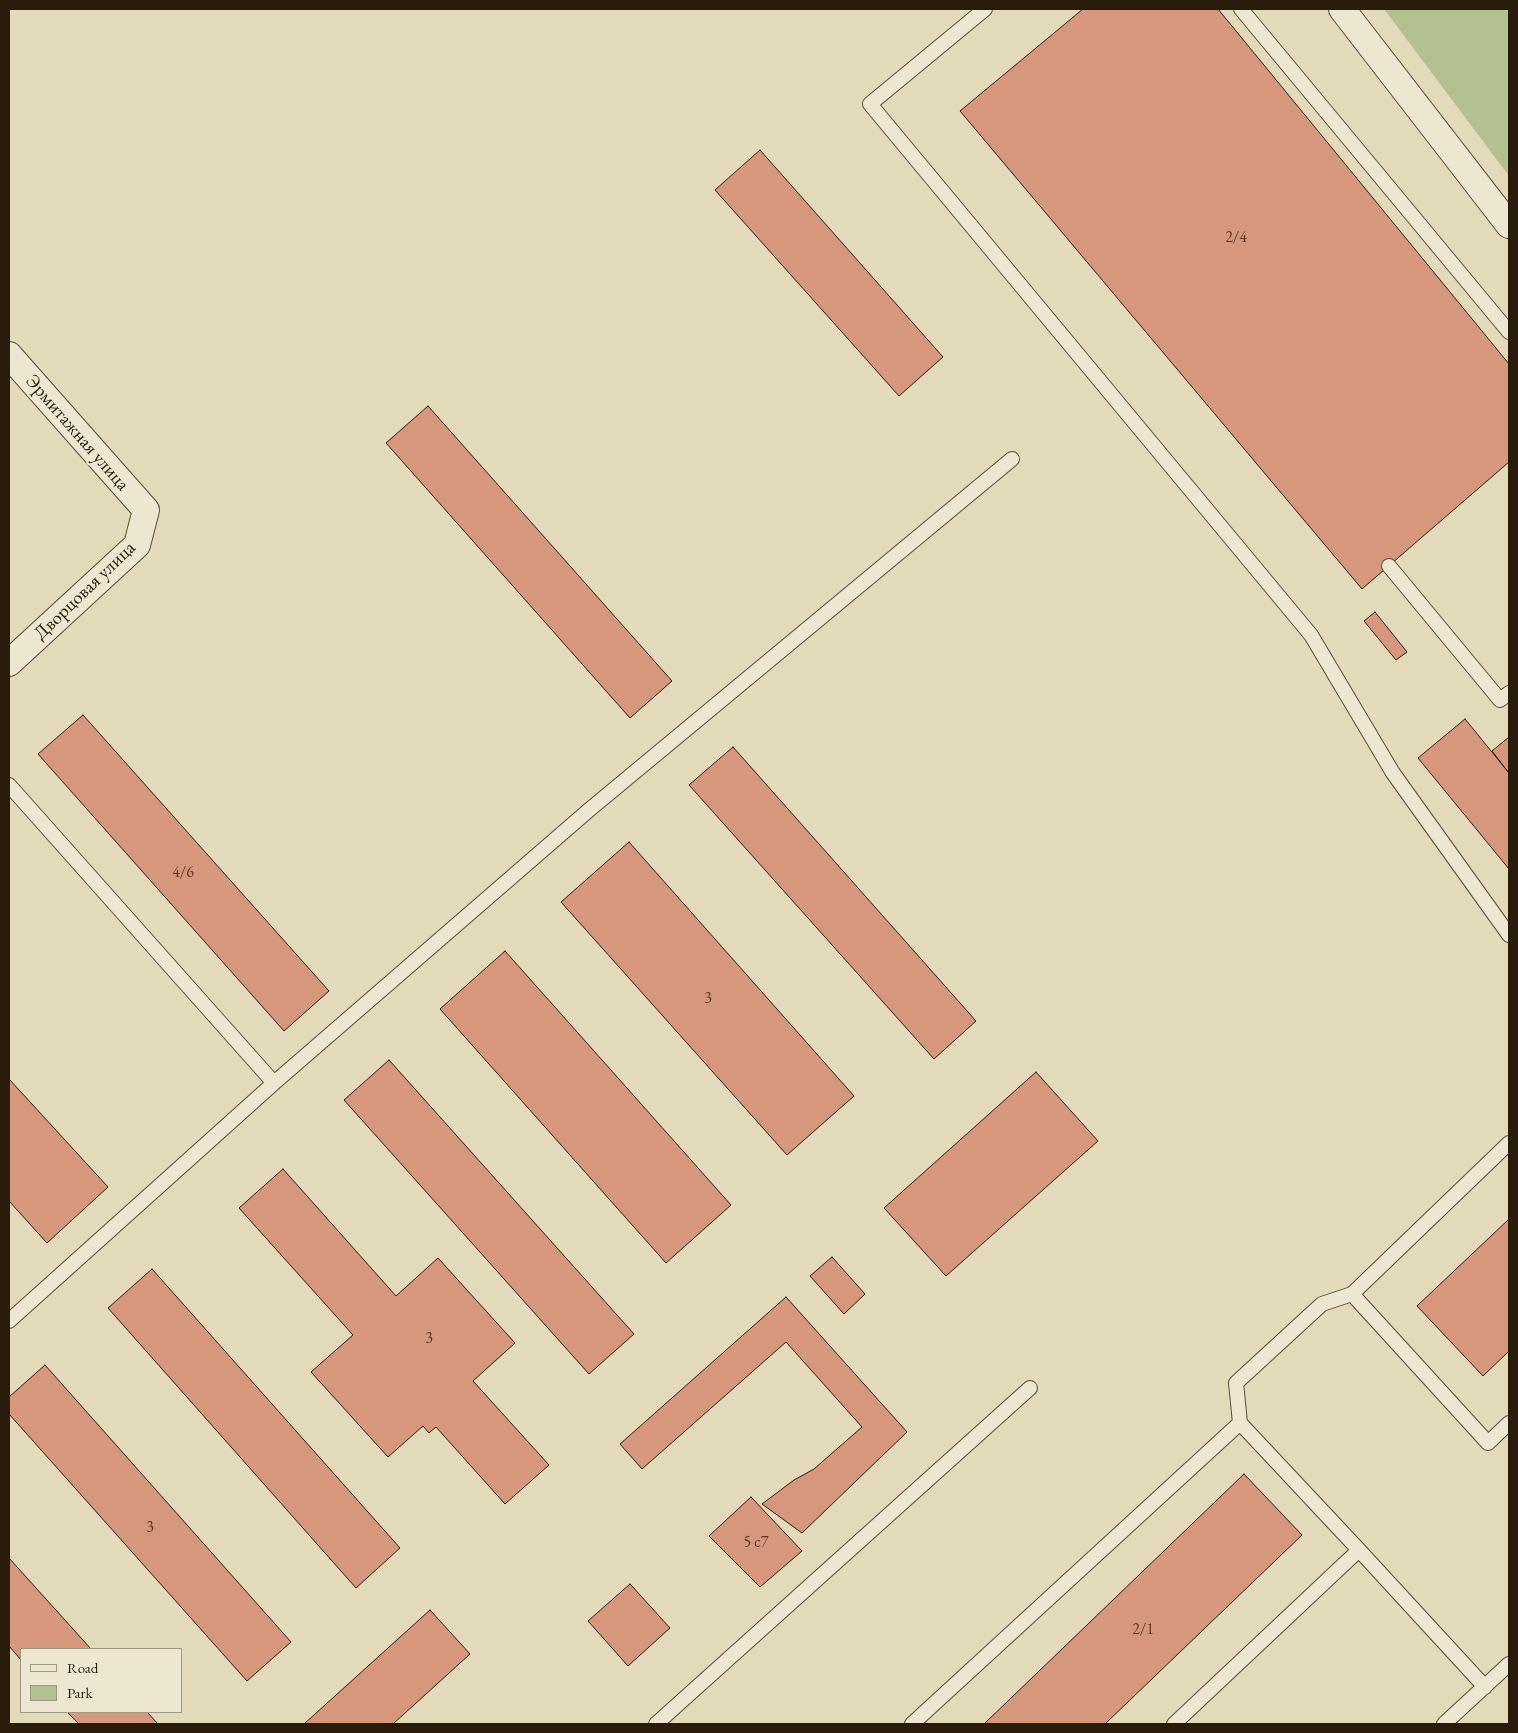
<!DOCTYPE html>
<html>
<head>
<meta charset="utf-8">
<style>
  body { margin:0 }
  #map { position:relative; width:1518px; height:1733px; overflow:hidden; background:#e3dab9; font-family:"EB Garamond",serif }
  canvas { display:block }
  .frame { position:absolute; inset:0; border:10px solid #291c0d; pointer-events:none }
  .legend { position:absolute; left:20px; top:1648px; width:162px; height:65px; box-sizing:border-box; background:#ede7d2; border:1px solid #9f9683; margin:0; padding:6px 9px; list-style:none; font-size:15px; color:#291c0d }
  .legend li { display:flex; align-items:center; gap:10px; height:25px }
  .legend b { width:25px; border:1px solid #9f9683 }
</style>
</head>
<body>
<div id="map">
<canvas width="1518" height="1733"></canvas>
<div class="frame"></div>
<ul class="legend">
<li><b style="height:6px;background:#ede7d2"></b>Road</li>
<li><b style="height:14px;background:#b3c090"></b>Park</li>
</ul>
</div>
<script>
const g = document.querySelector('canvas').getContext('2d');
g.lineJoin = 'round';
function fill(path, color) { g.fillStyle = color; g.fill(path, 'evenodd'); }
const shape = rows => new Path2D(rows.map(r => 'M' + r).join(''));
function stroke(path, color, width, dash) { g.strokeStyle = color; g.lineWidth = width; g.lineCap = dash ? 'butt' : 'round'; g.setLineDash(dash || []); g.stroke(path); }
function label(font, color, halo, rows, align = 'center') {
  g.font = font + ' "EB Garamond",serif'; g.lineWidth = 4.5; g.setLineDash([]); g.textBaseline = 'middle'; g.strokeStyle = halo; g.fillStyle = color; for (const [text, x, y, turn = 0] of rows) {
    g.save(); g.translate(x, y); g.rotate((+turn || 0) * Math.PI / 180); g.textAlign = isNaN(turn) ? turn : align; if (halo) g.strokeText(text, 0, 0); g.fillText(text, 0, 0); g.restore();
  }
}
fill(shape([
  [1384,9,1509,9,1509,176]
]), '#b3c090');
const building = shape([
  [1083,9,1218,9,1509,364,1509,462,1362,589,960,111,1083,9],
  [760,150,943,357,899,396,715,190,760,150],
  [428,406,672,681,630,718,386,443,428,406],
  [1375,612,1407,652,1396,660,1364,621,1375,612],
  [83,715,329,991,284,1031,38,754,83,715],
  [1465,719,1509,773,1509,869,1418,758,1465,719],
  [1509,737,1509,773,1492,751,1509,737],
  [733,747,976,1021,934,1059,689,785,733,747],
  [629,842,854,1096,787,1155,561,902,629,842],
  [505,951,731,1205,666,1263,440,1009,505,951],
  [389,1060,634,1334,589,1374,344,1100,389,1060],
  [1036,1072,1098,1141,946,1276,884,1208,1036,1072],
  [9,1079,108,1187,47,1243,9,1201,9,1079],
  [283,1169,396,1296,438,1258,515,1343,473,1381,549,1465,505,1504,436,1427,429,1433,423,1426,388,1457,311,1372,353,1335,239,1208,283,1169],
  [1509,1219,1509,1351,1483,1376,1417,1306,1509,1219],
  [832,1257,865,1294,844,1314,810,1276,832,1257],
  [152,1269,400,1548,356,1588,108,1308,152,1269],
  [786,1297,907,1432,802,1533,762,1504,794,1480,814,1469,862,1427,786,1342,642,1469,620,1444,786,1297],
  [45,1365,291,1642,247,1681,9,1414,9,1397,45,1365],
  [1244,1474,1302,1535,1105,1724,984,1724,1244,1474],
  [751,1497,802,1551,760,1587,709,1536,751,1497],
  [9,1558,91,1649,21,1649,21,1660,9,1646,9,1558],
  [630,1584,670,1628,628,1666,588,1621,630,1584],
  [430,1610,470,1654,393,1724,304,1724,430,1610],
  [67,1712,147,1712,158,1724,79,1724,67,1712]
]);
fill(building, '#d6977d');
stroke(building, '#291c0d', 1);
const lane = shape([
  [985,9,870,104,1311,635,1393,773,1509,935],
  [1241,9,1509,332],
  [1389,566,1500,700,1509,693],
  [9,785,274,1083,589,810,1012,459],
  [1509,1143,1352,1294,1488,1443,1509,1423],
  [9,1321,274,1083],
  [1240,1423,1359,1550,1485,1687],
  [656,1724,1030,1388],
  [912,1724,1240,1423,1236,1383,1322,1304,1352,1294],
  [1174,1724,1359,1550],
  [1444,1724,1509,1664]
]);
const street = shape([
  [1342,9,1509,225],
  [9,355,146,510,137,545,9,663]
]);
stroke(lane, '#584c38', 16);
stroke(street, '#584c38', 28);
stroke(lane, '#ede7d2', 14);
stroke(street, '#ede7d2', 26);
label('16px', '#543b29', null, [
  ["2/4",1236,238],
  ["4/6",183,873],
  ["3",708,999],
  ["3",429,1339],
  ["3",150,1528],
  ["5 с7",756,1543],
  ["2/1",1143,1630]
]);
label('19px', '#291c0d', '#ede7d2', [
  ["Эрмитажная улица",77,433,49],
  ["Дворцовая улица",85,591,-44]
]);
</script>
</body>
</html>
